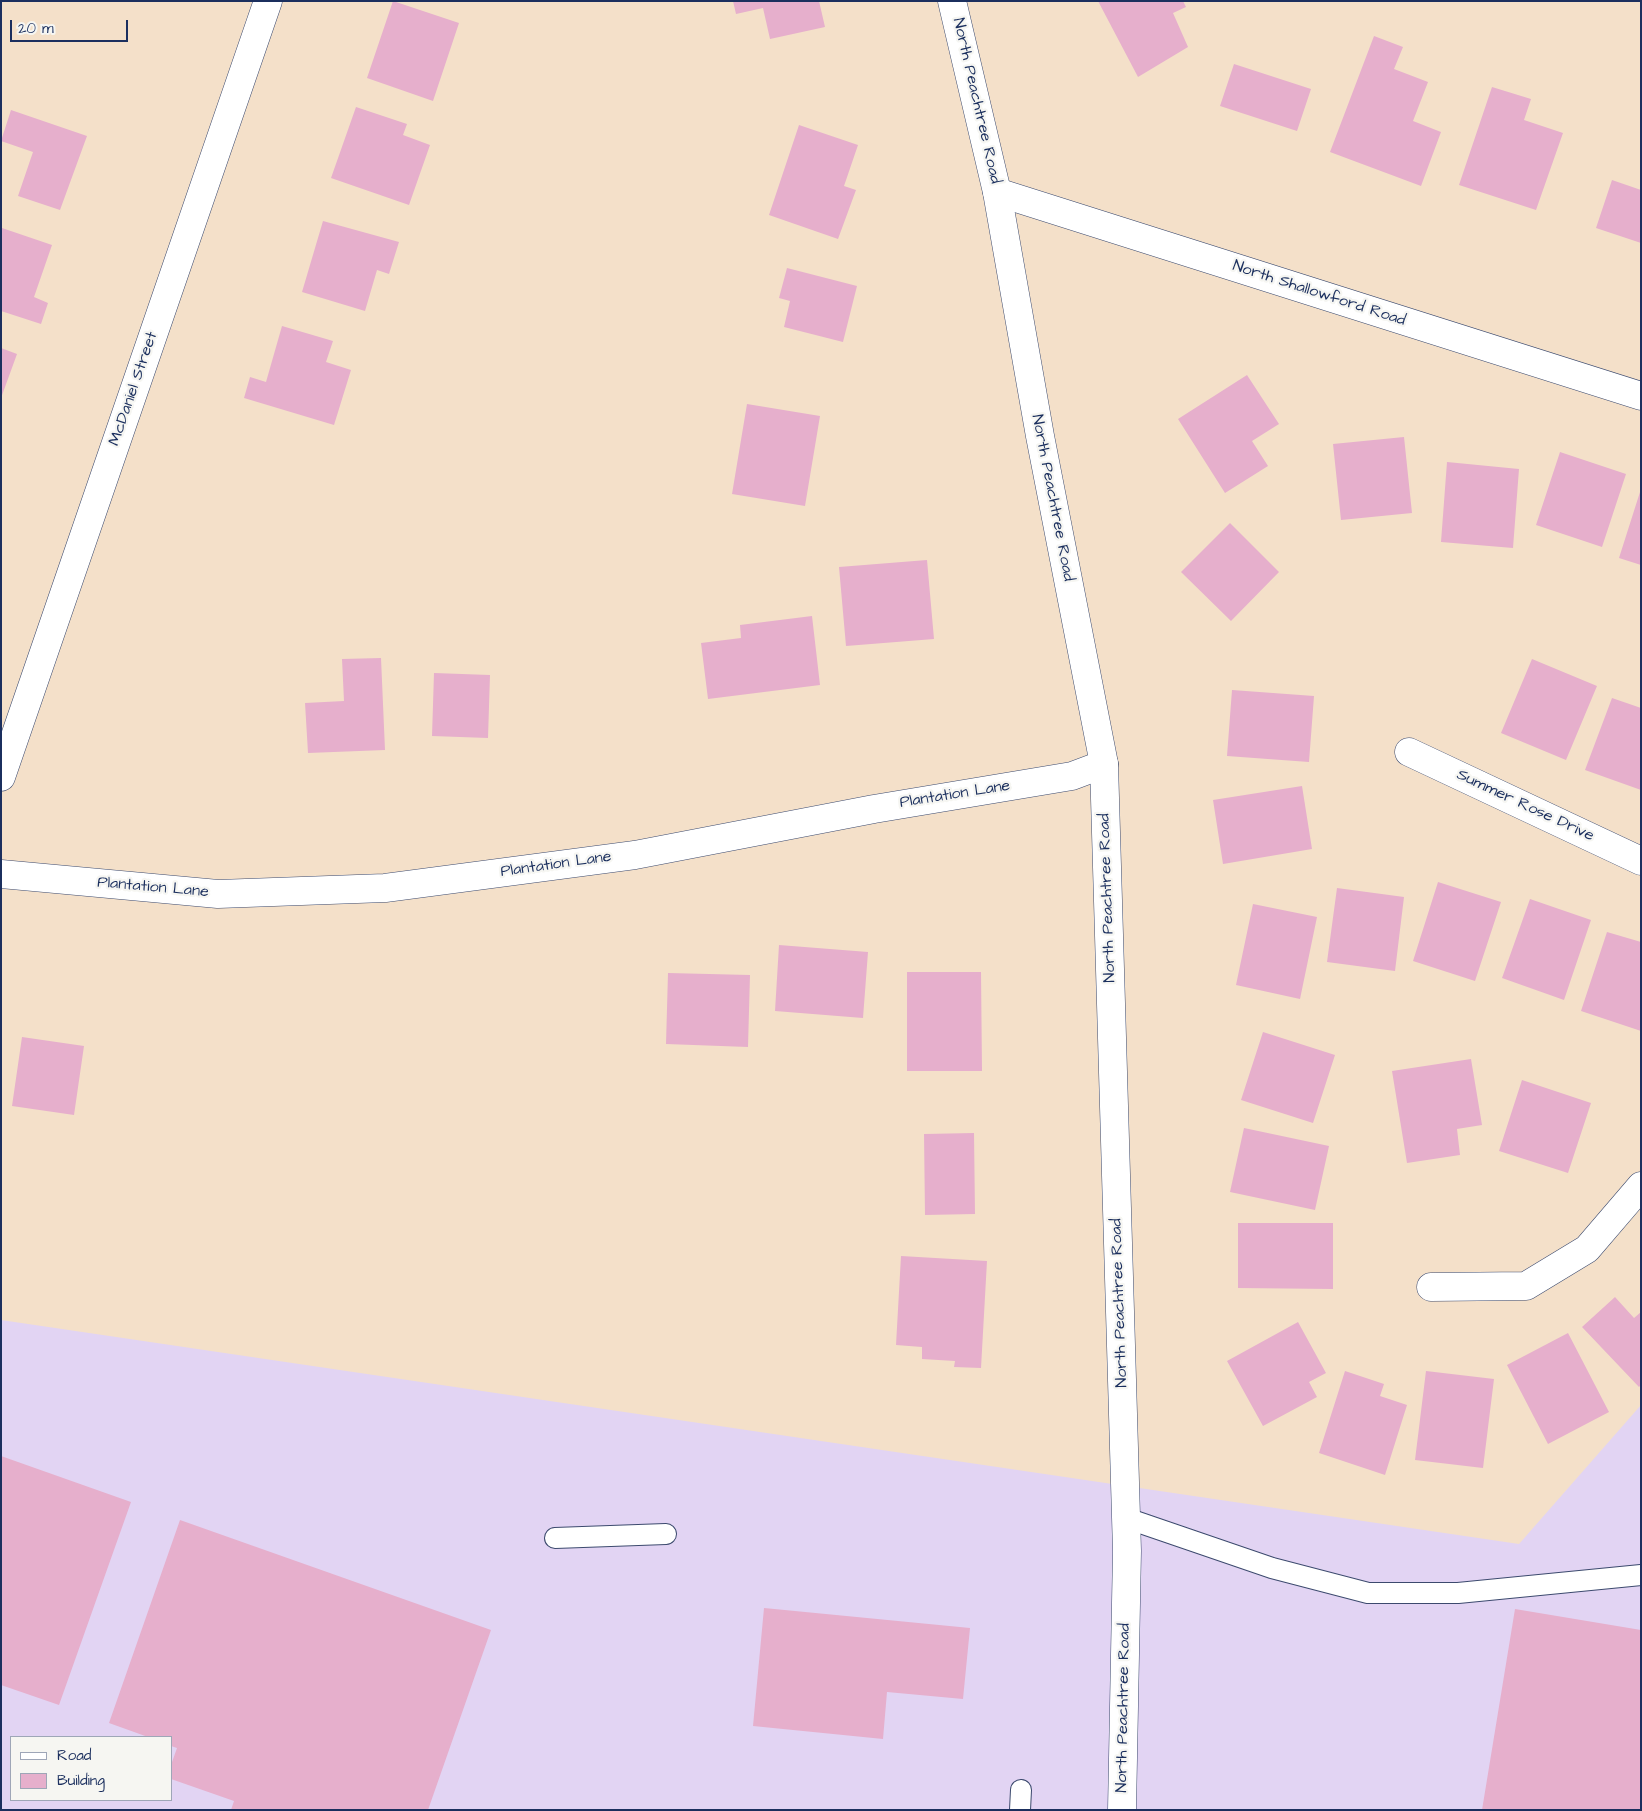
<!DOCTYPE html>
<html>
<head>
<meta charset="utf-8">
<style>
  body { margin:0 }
  #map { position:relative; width:1642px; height:1811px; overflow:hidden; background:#f4e0c9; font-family:"Architects Daughter",sans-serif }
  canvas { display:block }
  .frame { position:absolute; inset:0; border:2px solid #1b2f5e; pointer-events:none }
  .legend { position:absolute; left:10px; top:1736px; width:162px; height:65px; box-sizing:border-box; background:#f6f6f2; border:1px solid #9ea6b7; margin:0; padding:6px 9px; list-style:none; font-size:15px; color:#1b2f5e }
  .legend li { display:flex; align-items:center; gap:10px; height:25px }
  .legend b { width:25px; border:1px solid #9ea6b7 }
  .scale { position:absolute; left:10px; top:20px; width:118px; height:22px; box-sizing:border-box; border:2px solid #1b2f5e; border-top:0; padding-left:6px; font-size:15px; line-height:18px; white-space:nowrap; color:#1b2f5e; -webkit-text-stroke:4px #f6f6f2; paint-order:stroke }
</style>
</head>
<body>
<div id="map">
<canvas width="1642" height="1811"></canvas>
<div class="frame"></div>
<ul class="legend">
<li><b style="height:6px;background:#fff"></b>Road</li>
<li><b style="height:14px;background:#e6afcc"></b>Building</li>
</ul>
<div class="scale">20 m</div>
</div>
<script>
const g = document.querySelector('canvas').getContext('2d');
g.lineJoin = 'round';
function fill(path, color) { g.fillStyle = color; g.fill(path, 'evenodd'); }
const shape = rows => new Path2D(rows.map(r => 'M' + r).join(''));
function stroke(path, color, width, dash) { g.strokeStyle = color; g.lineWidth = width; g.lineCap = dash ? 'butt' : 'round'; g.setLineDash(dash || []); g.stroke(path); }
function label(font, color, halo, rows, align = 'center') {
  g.font = font + ' "Architects Daughter",sans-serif'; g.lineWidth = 4.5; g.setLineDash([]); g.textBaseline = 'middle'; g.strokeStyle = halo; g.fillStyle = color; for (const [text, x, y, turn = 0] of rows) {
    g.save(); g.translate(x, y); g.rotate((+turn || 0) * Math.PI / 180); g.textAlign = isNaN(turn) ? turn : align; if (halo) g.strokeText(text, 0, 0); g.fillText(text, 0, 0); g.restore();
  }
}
fill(shape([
  [1,1320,1519,1544,1641,1405,1641,1810,1,1810],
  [11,1737,171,1737,171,1800,11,1800]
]), '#e2d4f3');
fill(shape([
  [393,1,459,23,433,101,367,78],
  [733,1,819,1,825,27,770,39,763,8,736,14],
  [1098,1,1183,1,1186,7,1173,13,1188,47,1138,77],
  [1374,36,1403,47,1394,69,1428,82,1413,121,1441,132,1421,186,1330,152],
  [1234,64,1311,89,1297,131,1220,106],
  [1492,87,1531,99,1524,120,1563,133,1536,210,1459,185],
  [356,107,407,124,403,135,430,145,409,205,331,178],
  [11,110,87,136,60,210,18,196,33,152,1,141],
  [799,125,858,145,844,186,856,190,838,239,769,215],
  [1612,180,1641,190,1641,243,1596,228],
  [323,221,399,242,389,274,377,270,365,311,302,292],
  [2,228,52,245,34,297,48,303,41,324,1,311],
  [787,268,857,286,843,342,784,327,790,301,779,298],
  [282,326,333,341,326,362,351,370,334,425,244,398,250,377,266,382],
  [1,348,17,354,1,398],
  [1247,375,1279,424,1252,441,1268,466,1225,493,1178,419],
  [747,404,820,416,805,506,732,494],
  [1404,437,1412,513,1341,520,1333,444],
  [1560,452,1626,474,1602,547,1536,525],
  [1447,462,1519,469,1513,548,1441,542],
  [1640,492,1641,492,1641,565,1619,558],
  [1230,523,1279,572,1231,621,1181,572],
  [927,560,934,639,846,646,839,567],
  [812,616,820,685,708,699,701,643,741,638,740,625],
  [381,658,385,750,308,753,305,703,344,701,342,659],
  [1532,659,1597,686,1566,760,1501,733],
  [434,673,490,675,488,738,432,736],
  [1232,690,1314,696,1309,762,1227,756],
  [1612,698,1641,708,1641,790,1585,770],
  [1302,786,1312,849,1223,864,1213,800],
  [1438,882,1501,902,1475,981,1413,961],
  [1337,888,1404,897,1395,971,1327,962],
  [1530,899,1591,920,1564,1000,1502,978],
  [1253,904,1317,917,1300,999,1236,985],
  [1607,932,1641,942,1641,1031,1581,1011],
  [779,945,868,952,863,1018,775,1011],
  [907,972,981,972,982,1071,907,1071],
  [668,973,750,975,748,1047,666,1044],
  [1263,1032,1335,1055,1313,1123,1241,1100],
  [22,1037,84,1046,74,1115,12,1106],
  [1471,1059,1482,1125,1457,1129,1460,1155,1407,1163,1392,1071],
  [1522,1080,1591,1103,1568,1173,1499,1151],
  [1244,1128,1329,1146,1315,1210,1230,1192],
  [974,1133,975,1214,925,1215,924,1134],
  [1238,1223,1333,1223,1333,1289,1238,1288],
  [901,1256,987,1261,981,1368,954,1367,955,1361,922,1359,922,1347,896,1345],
  [1615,1297,1634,1318,1641,1312,1641,1385,1639,1387,1582,1327],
  [1298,1322,1326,1373,1309,1382,1317,1397,1263,1426,1227,1361],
  [1568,1333,1609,1412,1548,1444,1507,1365],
  [1345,1371,1384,1384,1380,1396,1407,1405,1385,1475,1319,1453],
  [1426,1371,1494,1379,1483,1468,1415,1460],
  [1,1456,131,1502,59,1705,1,1685],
  [180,1520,491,1630,428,1810,231,1810,234,1801,171,1779,171,1765,177,1748,171,1746,171,1737,148,1737,109,1723],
  [764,1608,970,1628,963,1699,887,1692,883,1739,753,1726],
  [1515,1609,1641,1630,1641,1810,1482,1810]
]), '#e6afcc');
const service = shape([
  [1126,1518,1272,1568,1368,1593,1458,1593,1641,1575],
  [555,1538,666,1534],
  [1020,1810,1021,1790]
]);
const minor = shape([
  [997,192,1641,396],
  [1409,752,1641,861],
  [1,777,268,1],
  [1,874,218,894,385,888,635,855,874,809,1072,776,1104,764],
  [1431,1287,1526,1286,1587,1249,1641,1186]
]);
const tertiary = shape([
  [952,1,997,192,1040,436,1104,764,1127,1551,1122,1810]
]);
stroke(service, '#3c4a6e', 22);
stroke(minor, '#3c4a6e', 29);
stroke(tertiary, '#3c4a6e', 29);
stroke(service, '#fff', 20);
stroke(minor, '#fff', 28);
stroke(tertiary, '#fff', 28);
label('16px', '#1b2f5e', '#f6f6f2', [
  ["North Peachtree Road",976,101,77],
  ["North Shallowford Road",1319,294,18],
  ["McDaniel Street",134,389,-71],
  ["North Peachtree Road",1052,498,79],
  ["Plantation Lane",955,795,-9],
  ["Summer Rose Drive",1525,806,25],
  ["Plantation Lane",556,865,-8],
  ["Plantation Lane",153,888,5],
  ["North Peachtree Road",1108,898,-92],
  ["North Peachtree Road",1120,1303,-92],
  ["North Peachtree Road",1124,1708,-89]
]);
</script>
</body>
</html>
